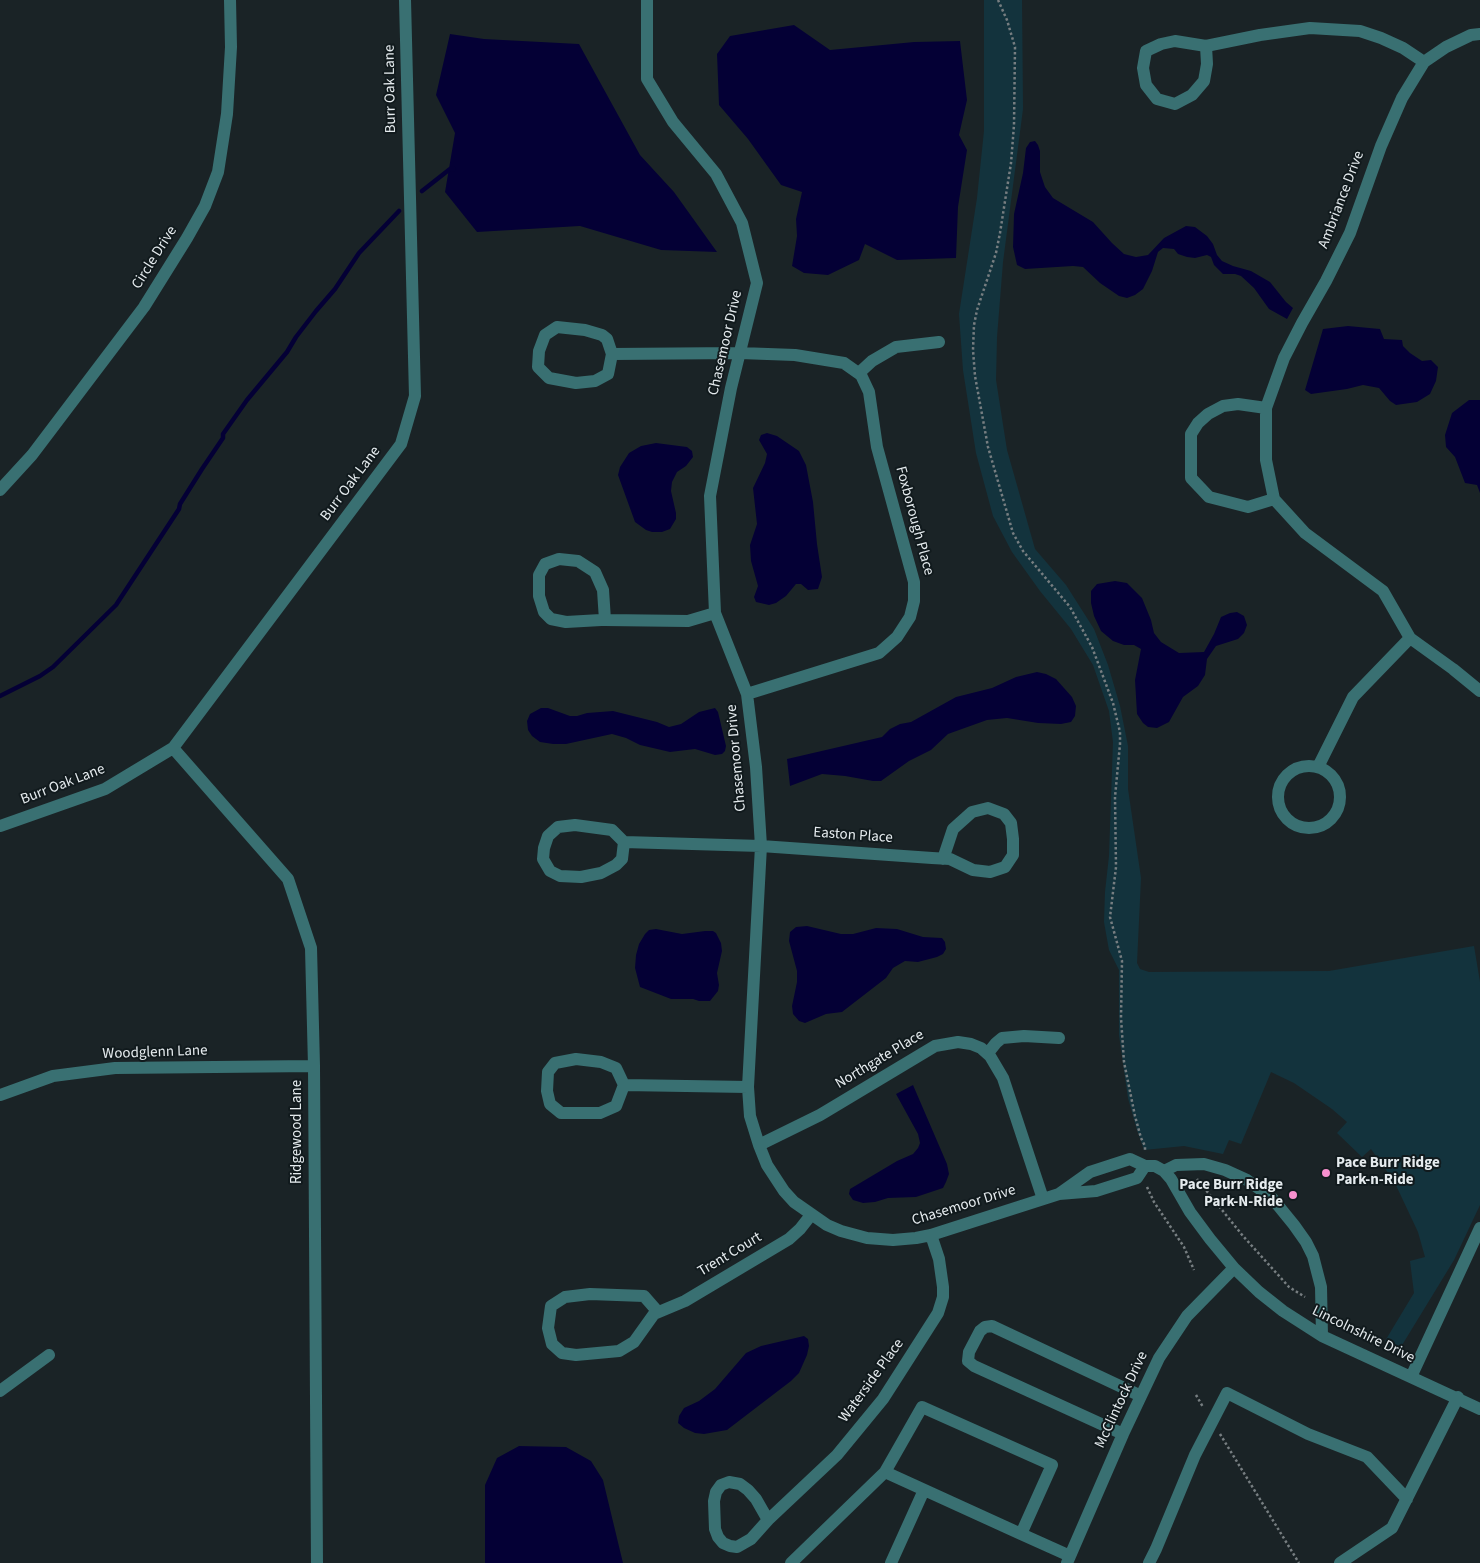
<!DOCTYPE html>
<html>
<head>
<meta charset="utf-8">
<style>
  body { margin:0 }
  canvas { display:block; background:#1a2326 }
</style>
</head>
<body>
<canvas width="1480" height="1563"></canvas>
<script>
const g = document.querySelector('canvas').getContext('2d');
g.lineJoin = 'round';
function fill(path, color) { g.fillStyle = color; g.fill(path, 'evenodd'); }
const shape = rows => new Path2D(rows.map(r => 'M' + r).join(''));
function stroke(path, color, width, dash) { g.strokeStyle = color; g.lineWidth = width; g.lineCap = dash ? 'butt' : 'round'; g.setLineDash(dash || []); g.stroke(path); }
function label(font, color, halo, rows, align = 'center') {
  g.font = font + ' "Source Sans 3",sans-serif'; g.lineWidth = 4; g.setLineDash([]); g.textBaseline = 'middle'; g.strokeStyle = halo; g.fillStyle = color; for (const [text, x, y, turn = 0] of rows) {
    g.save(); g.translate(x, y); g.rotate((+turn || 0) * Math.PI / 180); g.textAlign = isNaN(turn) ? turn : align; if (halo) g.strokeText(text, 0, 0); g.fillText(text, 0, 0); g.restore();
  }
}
fill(shape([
  [984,0,1022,0,1023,109,1003,262,997,337,996,380,1007,450,1035,549,1066,585,1094,629,1108,665,1120,706,1128,746,1128,789,1141,878,1137,963,1140,969,1149,972,1329,971,1474,946,1480,982,1480,1205,1454,1260,1396,1355,1387,1350,1385,1341,1414,1293,1410,1261,1425,1257,1418,1232,1394,1181,1371,1149,1362,1157,1337,1133,1347,1122,1332,1109,1294,1083,1271,1072,1241,1144,1229,1140,1223,1154,1184,1146,1144,1150,1137,1130,1128,1098,1119,1035,1119,970,1109,950,1104,922,1105,892,1109,856,1113,742,1109,711,1093,665,1071,629,1040,591,1012,552,993,516,976,453,963,370,959,314,977,198,984,131]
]), '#13333d');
fill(shape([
  [794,25,830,50,914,42,960,41,967,100,959,135,967,150,958,207,956,258,897,260,865,244,859,260,828,275,804,273,792,266,797,236,796,219,802,192,781,185,748,139,719,105,717,54,730,36],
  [450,34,484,39,579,44,640,155,674,192,717,252,661,250,580,226,477,232,445,192,455,133,436,95],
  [1035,141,1038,145,1040,151,1040,172,1045,187,1053,198,1093,222,1112,243,1124,254,1136,257,1148,255,1164,238,1186,226,1195,227,1207,236,1213,244,1217,255,1222,261,1233,266,1251,271,1270,282,1286,302,1293,308,1287,319,1269,309,1254,288,1241,276,1235,274,1223,274,1214,265,1211,257,1207,255,1195,258,1187,257,1178,254,1174,249,1163,248,1158,252,1152,271,1143,289,1135,295,1127,298,1119,296,1100,283,1083,267,1073,266,1025,269,1017,265,1013,247,1014,214,1023,173,1026,148,1030,142],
  [1348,326,1380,329,1384,339,1402,340,1403,346,1410,353,1422,361,1431,360,1438,367,1436,381,1430,394,1417,402,1396,405,1390,401,1379,388,1363,385,1347,389,1311,394,1305,390,1323,329],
  [1469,400,1480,400,1480,493,1477,485,1465,483,1455,457,1446,447,1445,435,1452,413],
  [767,433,777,436,799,451,806,465,813,502,817,544,822,577,818,589,808,590,801,584,796,584,786,596,776,603,769,605,756,602,754,597,758,586,751,561,750,545,757,524,753,488,765,463,767,454,759,440,761,435],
  [656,443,687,447,692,451,693,457,686,466,677,472,672,482,671,491,676,513,676,519,670,529,662,532,652,532,646,530,635,522,618,475,620,467,629,453,641,446],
  [1115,581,1127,583,1142,598,1151,620,1154,633,1161,642,1179,653,1204,652,1214,634,1221,617,1230,613,1237,612,1244,616,1247,625,1244,633,1238,639,1216,646,1207,659,1205,675,1198,686,1183,697,1169,722,1157,728,1148,727,1143,723,1137,714,1135,680,1141,649,1134,645,1124,645,1113,641,1101,631,1094,616,1091,603,1091,591,1097,584],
  [1037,672,1046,674,1056,679,1072,697,1076,706,1075,716,1071,722,1061,724,1038,723,1007,718,987,720,948,734,931,750,909,761,881,781,873,781,845,776,822,774,790,786,787,759,882,737,890,729,900,724,911,722,956,697,992,688,1016,677],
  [541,708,548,708,570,716,577,716,587,713,613,711,657,722,669,727,681,724,699,712,715,708,718,712,726,746,725,751,722,754,715,755,695,749,670,752,640,745,626,738,612,734,566,744,553,744,540,742,532,736,528,730,527,721,530,714],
  [807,926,841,934,853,934,876,928,897,929,923,937,942,938,945,942,946,949,943,954,937,957,918,962,905,961,893,968,886,978,842,1012,826,1014,805,1023,799,1021,793,1014,792,1006,797,982,797,971,789,941,790,932,796,927],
  [656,929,682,934,705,931,713,931,716,933,721,943,722,951,717,973,719,985,718,991,710,1001,699,1001,693,999,671,999,640,987,635,968,636,955,639,944,645,934,649,930],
  [913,1085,947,1164,949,1174,946,1182,943,1188,916,1197,888,1198,875,1202,863,1203,853,1200,849,1194,850,1189,897,1161,913,1154,918,1148,920,1143,918,1134,896,1094],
  [804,1336,808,1339,809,1346,807,1355,799,1373,791,1381,727,1430,704,1434,695,1433,684,1428,678,1423,679,1416,684,1408,699,1401,715,1389,746,1353,761,1346],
  [519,1446,566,1447,591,1461,603,1480,623,1563,485,1563,485,1485,497,1458]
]), '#040035');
stroke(shape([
  [422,191,450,169,454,169],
  [0,696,40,676,53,667,116,605,179,509,180,504,202,469,223,438,223,434,247,400,287,352,296,337,316,311,335,289,359,253,399,211]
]), '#040035', 4.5);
stroke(shape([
  [998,0,1007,20,1015,47,1014,125,1011,163,1000,233,996,253,977,310,974,325,973,350,975,376,988,447,1013,533,1023,551,1070,607,1092,647,1113,703,1120,732,1120,744,1115,797,1116,867,1110,917,1122,961,1121,1018,1124,1062,1135,1116,1141,1138,1145,1146,1145,1151],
  [1197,1179,1243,1236,1289,1287,1305,1297],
  [1147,1187,1154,1202,1184,1247,1194,1270],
  [1196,1395,1203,1407],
  [1220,1434,1299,1563]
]), '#777e81', 2.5, [2.5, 2.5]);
stroke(shape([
  [647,0,647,79,673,122,716,174,742,223,757,283,731,388,710,496,715,613,747,694,756,767,761,846,748,1087,750,1116,759,1145,767,1165,784,1191,794,1202,827,1225,841,1231,867,1238,893,1240,916,1238,931,1235,1059,1194,1096,1191,1137,1178,1145,1166],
  [1480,34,1471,35,1446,47,1424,62,1402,98,1381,146,1350,233,1326,281,1302,323,1284,358,1266,408,1266,460,1274,499,1305,533,1383,591,1410,638,1453,669,1480,691],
  [1206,46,1175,41,1161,44,1146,51,1143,68,1146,85,1157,99,1175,104,1192,95,1204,81,1207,64,1206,46,1260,35,1310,28,1360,31,1381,38,1403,48,1424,62],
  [612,354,607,339,602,335,585,330,557,327,545,335,539,351,538,367,549,378,576,383,595,381,608,374,612,354,740,353,795,355,844,363,861,375,869,392,877,447,914,582,914,601,910,617,897,637,879,653,747,694],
  [859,373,872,361,896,347,939,342],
  [1266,408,1238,404,1223,406,1208,414,1198,423,1191,434,1191,478,1209,497,1248,507,1274,499],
  [0,490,32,455,144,307,187,238,205,206,218,172,227,114,231,47,230,0],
  [605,620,603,590,595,572,578,561,559,559,545,564,539,575,539,596,544,612,551,619,566,622,601,620,605,620,688,621,715,613],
  [173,748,288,879,311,948,314,1066,317,1563],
  '1278 797a31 31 0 1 1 62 0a31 31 0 1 1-62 0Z',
  [1318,767,1353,697,1410,638],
  [0,826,105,789,173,748,401,444,415,396,405,0],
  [624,842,622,859,616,865,601,873,581,877,560,876,550,871,543,859,544,848,548,836,558,827,575,825,612,830,624,842,761,846,932,858,950,859,973,870,990,872,1005,867,1013,855,1013,839,1011,823,1004,814,988,808,972,812,953,829,943,859],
  [988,1053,996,1043,1002,1038,1024,1036,1059,1038],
  [624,1085,616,1068,601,1062,576,1059,555,1063,548,1072,547,1091,550,1104,561,1113,600,1113,616,1106,624,1085,748,1087],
  [0,1095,53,1076,115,1068,314,1066],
  [759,1145,820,1115,935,1046,958,1042,971,1044,981,1048,990,1056,1003,1078,1043,1199],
  [1164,1171,1176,1165,1204,1164,1225,1170,1247,1180,1272,1198,1294,1225,1306,1242,1313,1256,1321,1287,1322,1336],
  [1059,1194,1090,1172,1130,1159,1145,1166,1155,1166,1164,1171,1171,1179,1190,1212,1210,1239,1234,1268,1259,1292,1283,1311,1322,1336,1480,1409],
  [658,1312,644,1296,590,1294,565,1297,551,1306,548,1328,552,1344,562,1353,576,1355,619,1351,634,1342,654,1314,685,1301,789,1239,800,1229,811,1215],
  [1411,1377,1480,1228],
  [0,1391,49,1355],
  [1123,1434,974,1366,968,1361,969,1352,980,1331,985,1327,992,1326,1141,1396],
  [885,1472,1021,1534],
  [768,1520,756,1499,748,1490,740,1484,729,1482,721,1485,716,1492,714,1501,715,1529,718,1537,723,1543,730,1546,737,1547,751,1539,768,1520,837,1455,883,1399,938,1313,943,1297,943,1287,939,1259,931,1235],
  [791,1563,885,1472,922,1407,1052,1465,1021,1534,1070,1556],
  [891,1563,924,1490],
  [1067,1563,1123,1434,1159,1358,1187,1316,1234,1268],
  [1149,1563,1156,1549,1195,1455,1227,1393,1308,1434,1367,1457,1407,1499],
  [1340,1563,1392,1528,1458,1397]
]), '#397072', 12);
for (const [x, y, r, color] of [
  [1326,1173,5,"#f790ce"],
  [1293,1195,5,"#f790ce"]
]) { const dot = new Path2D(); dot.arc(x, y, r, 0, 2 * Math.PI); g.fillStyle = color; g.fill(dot); stroke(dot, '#111a1d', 2); }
label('15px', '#e5ebee', '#111a1d', [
  ["Burr Oak Lane",391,89,-91],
  ["Ambriance Drive",1342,200,-69],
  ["Circle Drive",155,258,-58],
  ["Chasemoor Drive",726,343,-77],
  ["Burr Oak Lane",351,484,-53],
  ["Foxborough Place",914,521,75],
  ["Chasemoor Drive",737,758,-95],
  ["Burr Oak Lane",63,785,-21],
  ["Easton Place",853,836,4],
  ["Woodglenn Lane",155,1053,-2],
  ["Northgate Place",880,1060,-31],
  ["Ridgewood Lane",298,1132,-90],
  ["Chasemoor Drive",964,1206,-17],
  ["Trent Court",730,1255,-31],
  ["Lincolnshire Drive",1363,1335,26],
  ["Waterside Place",872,1381,-54],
  ["McClintock Drive",1122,1400,-65]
]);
label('bold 15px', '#e5ebee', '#111a1d', [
  ["Pace Burr Ridge",1336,1164],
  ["Park-n-Ride",1336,1181],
  ["Pace Burr Ridge",1283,1186,"right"],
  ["Park-N-Ride",1283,1203,"right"]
], 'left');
</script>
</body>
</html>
